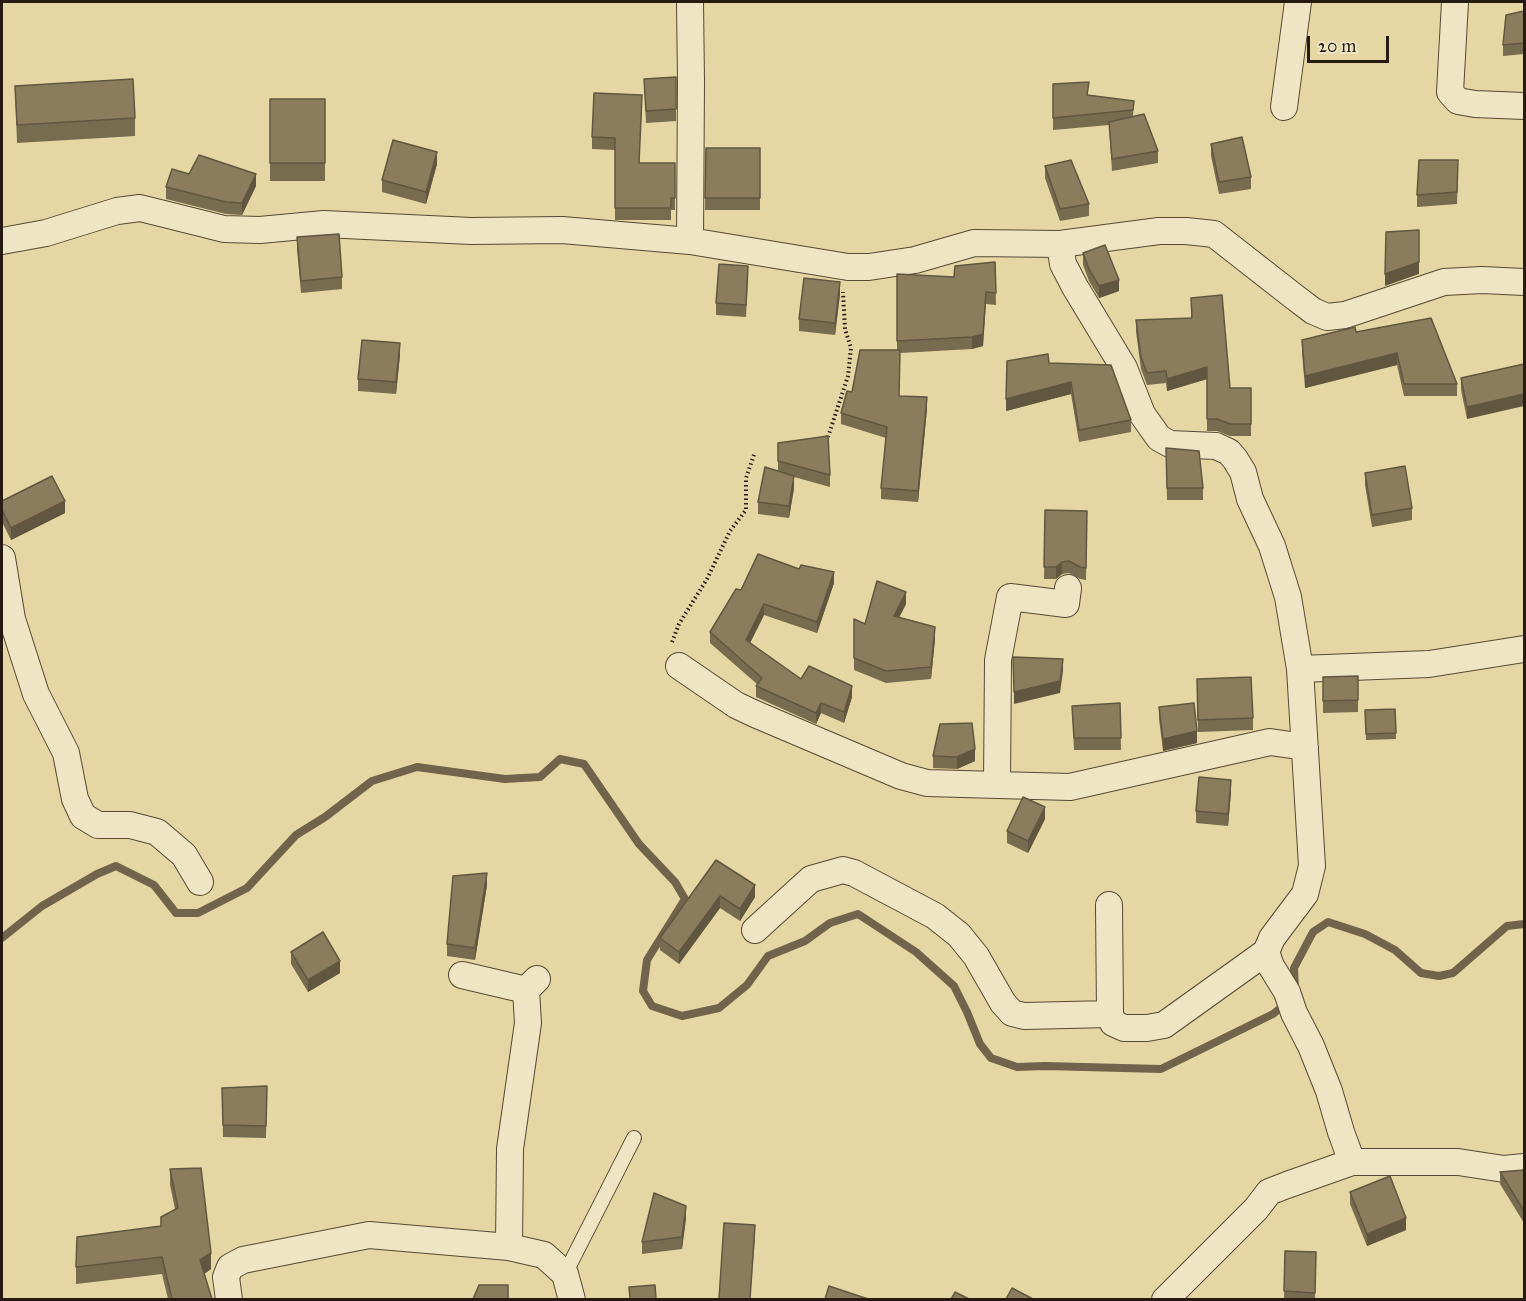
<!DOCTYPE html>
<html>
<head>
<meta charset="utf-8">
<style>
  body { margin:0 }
  #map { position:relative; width:1526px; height:1301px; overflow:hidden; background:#e6d6a3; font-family:"IM FELL Great Primer",serif }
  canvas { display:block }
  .frame { position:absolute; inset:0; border:3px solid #261a12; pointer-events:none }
  .scale { position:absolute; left:1307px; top:36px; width:82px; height:27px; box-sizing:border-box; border:3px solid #261a12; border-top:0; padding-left:8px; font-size:18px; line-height:21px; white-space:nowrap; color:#261a12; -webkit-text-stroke:4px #efe4c3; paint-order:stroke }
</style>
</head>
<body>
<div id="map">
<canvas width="1526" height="1301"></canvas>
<div class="frame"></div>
<div class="scale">20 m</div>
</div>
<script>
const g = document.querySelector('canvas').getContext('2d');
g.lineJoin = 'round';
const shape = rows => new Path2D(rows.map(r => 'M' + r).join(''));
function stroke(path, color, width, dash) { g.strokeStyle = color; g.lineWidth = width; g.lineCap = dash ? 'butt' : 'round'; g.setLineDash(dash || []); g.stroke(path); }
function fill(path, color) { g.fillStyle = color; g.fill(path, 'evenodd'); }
stroke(shape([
  [2,938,42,906,97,874,116,866,154,885,176,913,198,913,247,888,296,835,325,817,372,781,417,767,505,779,540,777,560,759,584,764,639,844,675,882,685,899,647,960,643,991,652,1006,682,1016,719,1008,747,985,768,956,805,941,830,923,858,914,916,952,954,986,967,1012,980,1044,991,1058,1017,1067,1045,1066,1161,1069,1273,1014,1288,1002],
  [1295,989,1294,968,1313,932,1328,922,1365,934,1395,950,1421,973,1439,976,1453,973,1507,926,1524,924]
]), '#72644c', 8);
const service = shape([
  [565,1274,634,1138]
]);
const minor = shape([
  [690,2,691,82,690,241],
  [1455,2,1450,92,1458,101,1475,104,1524,106],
  [1284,107,1298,2],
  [2,241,46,233,117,211,140,208,224,229,260,230,324,224,471,231,562,230,690,241,848,267,869,267,915,260,974,243,1060,244,1159,231,1186,231,1214,234,1292,295,1313,311,1327,317,1345,315,1444,282,1482,280,1524,282],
  [1060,244,1063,264,1075,287,1124,368,1142,414,1159,438,1170,444,1216,446,1229,452,1235,459,1243,472,1250,499,1272,546,1288,597,1300,669,1312,866,1305,894,1272,938,1266,952,1271,966,1287,992,1294,1013,1311,1046,1329,1091,1341,1132,1352,1162],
  [2,558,12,619,36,694,66,753,75,799,83,816,98,825,130,825,157,832,184,855,200,882],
  [679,666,736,705,755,714,901,776,927,783,1070,787,1270,742,1305,747],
  [1300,669,1429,664,1524,649],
  [997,784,998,660,1010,597,1066,604,1068,588],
  [1109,905,1110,1014,1113,1023,1124,1028,1147,1028,1164,1025,1266,952],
  [755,930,811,879,843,870,854,873,935,916,959,935,976,956,1003,1003,1012,1013,1024,1016,1110,1014],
  [462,975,526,990],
  [509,1247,510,1149,528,1023,526,990,537,979],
  [229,1300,226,1277,230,1267,243,1260,369,1235,509,1247,544,1255,565,1274,572,1300],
  [1165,1300,1256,1209,1269,1192,1287,1185,1352,1162,1458,1162,1504,1169,1524,1167]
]);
stroke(service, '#564936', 16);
stroke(minor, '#564936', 28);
stroke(shape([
  [828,437,848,376,851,348,845,329,843,292],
  [672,642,679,624,707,579,730,531,746,510,746,478,755,452]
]), '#261a12', 4, [1.5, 3]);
stroke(service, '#efe4c3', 14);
stroke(minor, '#efe4c3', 26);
fill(shape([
  [1524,11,1524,54,1503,56,1503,45],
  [676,77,676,121,646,123,644,79],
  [1053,84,1089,95,1134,101,1133,116,1158,151,1158,163,1112,171,1109,125,1053,130],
  [15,86,135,118,135,136,17,143],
  [270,99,325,99,325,181,270,181],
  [642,107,639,163,675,163,675,210,671,210,671,220,615,220,615,150,592,149,592,137],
  [1211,144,1251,177,1251,189,1219,194,1211,156],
  [706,148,760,148,760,210,705,210],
  [437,164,426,204,382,192,382,180],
  [1045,166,1089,204,1089,216,1060,221,1045,178],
  [1458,172,1457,204,1417,207,1417,195],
  [189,174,256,186,242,215,226,214,166,199,166,187],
  [297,237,342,277,342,289,301,293,297,249],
  [1083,253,1119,291,1099,298,1089,281,1083,265],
  [995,262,996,305,986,304,983,346,972,349,900,353,899,396,927,409,918,502,881,499,881,488,886,438,841,424,841,413,852,392,897,350,897,274,954,277],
  [748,277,746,317,716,315,716,303],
  [840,294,835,335,799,331,799,319],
  [1191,298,1230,388,1251,388,1251,436,1230,436,1217,431,1207,431,1207,379,1167,391,1166,383,1147,385,1141,369,1136,332,1136,320,1191,318],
  [1356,332,1457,384,1457,396,1404,396,1397,365,1305,388,1302,352,1302,340],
  [400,355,396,394,358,391,358,379],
  [1049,363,1131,420,1131,432,1079,442,1071,394,1006,411],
  [1524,364,1467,419,1461,390,1461,378],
  [778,443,830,475,830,487,794,477,794,488,789,518,758,514,758,502,778,471],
  [1166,448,1203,488,1203,500,1167,500],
  [1365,473,1412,508,1412,520,1372,527,1365,485],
  [2,501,65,513,11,540,2,522],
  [1045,510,1087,511,1086,580,1080,579,1069,573,1062,574,1056,579,1044,579],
  [834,583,817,633,764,615,750,643,801,679,852,697,844,723,821,713,816,724,756,697,756,686,757,684,710,643,710,632,741,590],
  [906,604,899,617,935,639,931,679,886,683,854,670,854,619,865,624],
  [1358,676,1358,712,1323,713,1323,677],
  [1197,691,1253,718,1253,730,1198,732],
  [1120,703,1121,750,1074,750,1072,706],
  [1159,707,1197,743,1163,751,1159,719],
  [1395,709,1396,739,1366,740,1365,710],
  [972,723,975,761,957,769,933,768,933,756],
  [1231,792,1228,826,1196,823,1196,811],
  [1045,819,1028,853,1007,843,1007,831],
  [716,860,755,897,740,921,720,908,679,964,660,950,660,938],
  [487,885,475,960,447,956,447,944],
  [291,952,340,973,308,992,291,964],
  [267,1086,266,1138,223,1137,222,1088],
  [170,1169,211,1269,204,1274,212,1299,168,1299,162,1274,76,1284,76,1267,161,1227,175,1209,170,1185],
  [1524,1170,1524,1223,1500,1184,1500,1172],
  [1350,1192,1406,1230,1367,1246,1350,1204],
  [686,1218,682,1249,642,1254,642,1242],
  [1285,1251,1316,1252,1315,1299,1284,1299]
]), '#776b50');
fill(shape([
  [437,152,437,164,426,204,426,192],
  [256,174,256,186,242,215,242,203],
  [1419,262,1419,274,1385,286,1385,274],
  [1119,280,1119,291,1099,298,1099,286],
  [840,282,840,294,835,335,835,323],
  [986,292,983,346,972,349,972,337],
  [400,343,400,355,396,394,396,382],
  [1397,353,1397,365,1305,388,1305,376],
  [1207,367,1207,379,1167,391,1167,379],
  [1071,382,1071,394,1006,411,1006,399],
  [1524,394,1524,406,1467,419,1467,407],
  [927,397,927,409,918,502,918,491],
  [794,476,794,488,789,518,789,506],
  [65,501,65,513,11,540,11,528],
  [1062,562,1062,574,1056,579,1056,567],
  [834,572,834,583,817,633,817,622],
  [906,592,906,604,894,628,894,616],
  [764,604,764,615,746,651,746,640],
  [935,627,935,639,931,679,931,667],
  [1063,659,1063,671,1060,693,1014,704,1014,692],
  [852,686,852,697,844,723,844,712],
  [821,703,821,713,816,724,816,713],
  [1197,731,1197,743,1163,751,1163,739],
  [975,749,975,761,957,769,957,757],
  [1231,780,1231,792,1228,826,1228,814],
  [1045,807,1045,819,1028,853,1028,841],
  [487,873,487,885,475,960,475,948],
  [755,885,755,897,740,921,740,909],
  [720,896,720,908,679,964,679,952],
  [340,961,340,973,308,992,308,980],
  [686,1206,686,1218,682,1249,682,1237],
  [1406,1218,1406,1230,1367,1246,1367,1234],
  [755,1225,755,1237,750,1299],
  [211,1253,211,1269,200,1277,200,1260]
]), '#615741');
const building = shape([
  [1524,11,1524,43,1503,45,1506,15,1524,11],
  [676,77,676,109,646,111,644,79,676,77],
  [133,79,135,118,17,125,15,86,133,79],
  [1089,82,1087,95,1134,101,1133,110,1053,118,1053,84,1089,82],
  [594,93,642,95,639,163,675,163,675,198,671,198,671,208,615,208,615,138,592,137,594,93],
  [270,99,325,99,325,163,270,163,270,99],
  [1144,114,1158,151,1112,159,1109,122,1144,114],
  [1242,137,1251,177,1219,182,1211,144,1242,137],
  [393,140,437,152,426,192,382,180,393,140],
  [706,148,760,148,760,198,705,198,706,148],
  [199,155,256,174,242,203,226,202,166,187,172,169,189,174,199,155],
  [1071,160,1089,204,1060,209,1045,166,1071,160],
  [1419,160,1458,160,1457,192,1417,195,1419,160],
  [1419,230,1419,262,1385,274,1386,232,1419,230],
  [339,234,342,277,301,281,297,237,339,234],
  [1105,245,1119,280,1099,286,1089,269,1083,253,1105,245],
  [995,262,996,293,986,292,983,334,972,337,897,341,897,274,954,277,955,266,995,262],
  [719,264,748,266,746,305,716,303,719,264],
  [804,278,840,282,835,323,799,319,804,278],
  [1222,295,1230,388,1251,388,1251,424,1230,424,1217,419,1207,419,1207,367,1167,379,1166,371,1147,373,1141,357,1136,320,1192,318,1191,298,1222,295],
  [1431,318,1457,384,1404,384,1397,353,1305,376,1302,340,1355,327,1356,332,1431,318],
  [362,340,400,343,396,382,358,379,362,340],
  [860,350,900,350,899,396,927,397,918,491,881,488,887,427,841,413,847,391,852,392,860,350],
  [1048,354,1049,363,1111,365,1131,420,1079,430,1071,382,1006,399,1007,361,1048,354],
  [1524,364,1524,394,1467,407,1461,378,1524,364],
  [828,436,830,475,778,461,778,443,828,436],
  [1166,448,1199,451,1203,488,1167,488,1166,448],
  [1405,466,1412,508,1372,515,1365,473,1405,466],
  [765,467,794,476,789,506,758,502,765,467],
  [52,476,65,501,11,528,2,510,2,501,52,476],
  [1045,510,1087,511,1086,568,1080,567,1069,561,1062,562,1056,567,1044,567,1045,510],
  [758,554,799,569,801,565,834,572,817,622,764,604,746,640,801,679,809,666,852,686,844,712,821,703,816,713,756,686,762,678,710,632,736,589,741,590,758,554],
  [877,581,906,592,894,616,935,627,931,667,886,671,854,658,854,619,865,624,877,581],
  [1013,657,1063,659,1060,681,1014,692,1013,657],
  [1358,676,1358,700,1323,701,1323,677,1358,676],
  [1251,677,1253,718,1198,720,1197,679,1251,677],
  [1120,703,1121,738,1074,738,1072,706,1120,703],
  [1194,703,1197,731,1163,739,1159,707,1194,703],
  [1395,709,1396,733,1366,734,1365,710,1395,709],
  [972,723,975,749,957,757,933,756,940,724,972,723],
  [1199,777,1231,780,1228,814,1196,811,1199,777],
  [1023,797,1045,807,1028,841,1007,831,1023,797],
  [716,860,755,885,740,909,720,896,679,952,660,938,716,860],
  [487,873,475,948,447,944,453,876,487,873],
  [323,932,340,961,308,980,291,952,323,932],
  [267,1086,266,1126,223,1125,222,1088,267,1086],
  [201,1168,211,1253,200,1260,212,1299,172,1299,162,1257,76,1267,77,1237,161,1226,161,1217,178,1208,170,1169,201,1168],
  [1524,1170,1524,1211,1500,1172,1524,1170],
  [1390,1176,1406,1218,1367,1234,1350,1192,1390,1176],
  [654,1193,686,1206,682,1237,642,1242,654,1193],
  [724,1223,755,1225,750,1299,719,1299,724,1223],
  [1285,1251,1316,1252,1315,1293,1284,1291,1285,1251],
  [479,1285,508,1285,508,1299,473,1299,479,1285],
  [655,1285,656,1299,630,1299,629,1287,655,1285],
  [829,1286,868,1299,825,1299,829,1286],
  [1012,1288,1033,1299,1006,1299,1012,1288],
  [955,1292,969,1299,951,1299,955,1292]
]);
fill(building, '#8a7c5d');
stroke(building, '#615741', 1.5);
</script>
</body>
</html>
